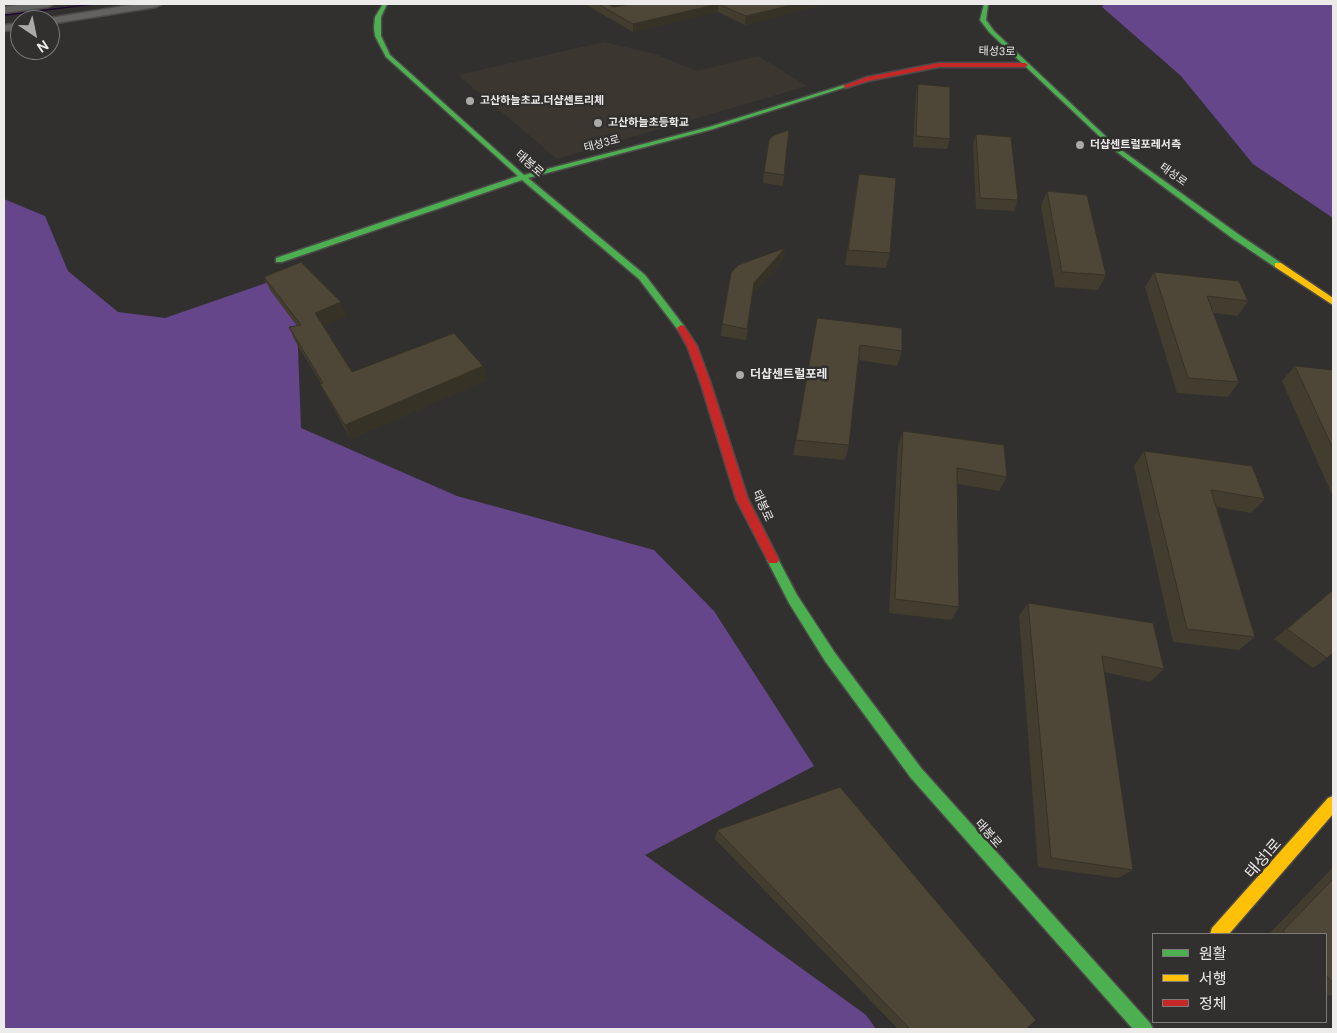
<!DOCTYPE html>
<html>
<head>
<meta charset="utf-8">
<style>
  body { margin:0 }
  #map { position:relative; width:1337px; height:1033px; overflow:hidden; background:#31302f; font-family:"DM Sans","Noto Sans KR",sans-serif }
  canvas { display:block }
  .frame { position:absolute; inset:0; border:5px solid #ecebea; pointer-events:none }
  .legend { position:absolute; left:1152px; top:933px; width:175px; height:90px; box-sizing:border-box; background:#32302e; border:1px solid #7c7b79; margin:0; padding:6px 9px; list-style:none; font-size:15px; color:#ecebea }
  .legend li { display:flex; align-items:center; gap:10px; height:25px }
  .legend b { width:25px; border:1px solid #7c7b79 }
  .north { position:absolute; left:10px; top:10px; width:50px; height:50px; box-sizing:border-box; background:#32302e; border:1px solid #7c7b79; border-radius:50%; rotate:146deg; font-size:14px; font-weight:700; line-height:20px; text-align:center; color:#ecebea }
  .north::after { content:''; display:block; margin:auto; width:18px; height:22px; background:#abaaa9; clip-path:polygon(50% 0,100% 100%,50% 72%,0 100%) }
</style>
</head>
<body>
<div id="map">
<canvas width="1337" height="1033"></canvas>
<div class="frame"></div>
<ul class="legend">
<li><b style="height:6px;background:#4caf50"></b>원활</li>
<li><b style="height:6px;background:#ffc107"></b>서행</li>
<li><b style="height:6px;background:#c62828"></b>정체</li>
</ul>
<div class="north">N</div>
</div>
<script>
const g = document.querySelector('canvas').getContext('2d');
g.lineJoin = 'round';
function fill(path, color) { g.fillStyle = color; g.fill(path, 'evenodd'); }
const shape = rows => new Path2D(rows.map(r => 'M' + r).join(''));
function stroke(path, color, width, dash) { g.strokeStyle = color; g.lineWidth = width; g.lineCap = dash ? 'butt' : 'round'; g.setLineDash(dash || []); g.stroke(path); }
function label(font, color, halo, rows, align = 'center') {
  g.font = font + ' "DM Sans","Noto Sans KR",sans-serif'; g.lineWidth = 5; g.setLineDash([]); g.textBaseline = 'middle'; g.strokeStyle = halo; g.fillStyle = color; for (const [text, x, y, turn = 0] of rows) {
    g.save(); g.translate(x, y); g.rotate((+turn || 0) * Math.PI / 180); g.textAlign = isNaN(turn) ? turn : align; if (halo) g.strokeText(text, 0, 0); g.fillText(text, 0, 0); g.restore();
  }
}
fill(shape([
  [604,42,655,54,697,71,758,56,807,86,557,159,458,75]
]), '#3b3730');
fill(shape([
  [1104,4,1333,4,1333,218,1253,164,1181,76,1102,7],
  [4,199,45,216,68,271,118,312,165,318,295,273,301,428,457,496,654,550,714,611,814,766,645,855,866,1015,876,1029,4,1029]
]), '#65468a');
fill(shape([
  [91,4,99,4,4,16,4,14,91,4]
]), '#210537');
const street = shape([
  [25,4,54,4,48,7,4,13,4,7,25,4],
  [137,4,162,4,156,7,50,24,50,20,45,20,50,18,137,4],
  [20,23,20,29,4,31,4,25,20,23]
]);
const fast = shape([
  [383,4,387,4,381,17,381,36,390,55,524,175,709,127,844,85,849,86,713,129,528,178,645,275,684,326,684,330,678,330,639,279,522,180,282,262,276,262,276,258,518,176,386,57,375,36,374,27,375,17,383,4],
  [984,4,988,4,986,20,994,31,1117,147,1238,234,1281,263,1281,267,1275,267,1232,238,1113,149,990,33,980,20,984,4],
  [773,555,777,557,797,595,835,653,921,768,1150,1023,1153,1029,1133,1029,911,778,825,661,789,603,767,560,769,557,773,555]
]);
const slow = shape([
  [1275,263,1281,263,1333,298,1333,305,1275,267,1275,263],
  [1333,796,1333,814,1229,934,1210,934,1212,928,1328,798,1333,796]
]);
const jam = shape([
  [939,63,1025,63,1028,65,1025,67,939,67,868,81,846,88,843,86,867,77,939,63],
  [681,325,684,326,697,346,710,381,748,499,779,560,777,563,769,563,736,499,700,381,687,346,677,328,681,325]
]);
stroke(street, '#4c4b4a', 3);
stroke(fast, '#4c4b4a', 3);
stroke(slow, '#4c4b4a', 3);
stroke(jam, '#4c4b4a', 3);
fill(street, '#636261');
fill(fast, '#4caf50');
fill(slow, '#ffc107');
fill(jam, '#c62828');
fill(shape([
  [585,4,623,4,612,6,614,7,630,4,822,4,822,5,745,25,718,12,633,32],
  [918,84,950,139,947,149,913,147,916,94],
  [789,130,783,186,763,183,764,172],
  [976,134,1018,200,1014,211,976,209,973,144],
  [859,174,890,253,886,268,845,265,856,189],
  [1047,191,1106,275,1098,290,1055,287,1041,206],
  [785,248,783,259,753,294,746,340,721,336,722,324],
  [1154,272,1248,301,1238,316,1214,313,1239,382,1228,397,1177,393,1145,287],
  [264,277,347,316,323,326,352,372,483,366,487,380,351,439,327,397,320,384,321,383,295,341,289,327,297,326,270,290],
  [817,318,902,351,897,366,859,360,849,445,845,460,793,455],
  [1295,366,1333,370,1333,497,1282,381],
  [903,431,1007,477,999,491,958,484,959,607,951,620,889,613,898,446],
  [1144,451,1265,499,1251,513,1217,507,1255,637,1239,650,1173,642,1134,466],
  [1333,590,1327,658,1313,668,1274,639],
  [1028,603,1164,669,1150,682,1104,672,1133,870,1118,878,1038,867,1019,616],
  [717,830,1026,1029,898,1029,715,839],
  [1333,867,1333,995,1326,996,1326,934,1269,934]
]), '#433d2f');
fill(shape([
  [606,4,623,4,610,7],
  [718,4,718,12,633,32,633,24],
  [796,4,822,4,822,5,745,25,746,16],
  [785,248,783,259,753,294,746,340,754,283],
  [341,302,347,316,321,327,315,313],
  [483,366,487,380,351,439,345,425]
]), '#373226');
const building = shape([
  [598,4,607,4,614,7,630,4,718,4,633,24,598,4],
  [718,4,796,4,746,16,718,4],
  [918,84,950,87,950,139,916,136,918,84],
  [789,130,784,175,764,172,769,140,774,135,789,130],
  [976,134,1011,137,1018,200,980,198,976,134],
  [859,174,896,178,890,253,848,250,859,174],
  [1047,191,1087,195,1106,275,1062,272,1047,191],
  [785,248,754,283,747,329,722,324,731,273,738,265,785,248],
  [301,262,341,302,315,313,352,372,454,333,483,366,345,425,320,384,323,383,289,327,301,325,264,277,301,262],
  [1154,272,1239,281,1248,301,1207,296,1239,382,1188,378,1154,272],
  [817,318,902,328,902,351,860,345,849,445,796,440,817,318],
  [1295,366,1333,370,1333,449,1295,366],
  [903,431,1004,445,1007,477,957,468,959,607,895,599,903,431],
  [1144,451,1252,466,1265,499,1211,490,1255,637,1187,629,1144,451],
  [1333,590,1333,653,1327,658,1287,629,1333,590],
  [1028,603,1153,623,1164,669,1102,656,1133,870,1051,858,1028,603],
  [840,787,1036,1020,1026,1029,910,1029,717,830,840,787],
  [1333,879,1333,983,1326,975,1326,934,1286,934,1283,931,1333,879]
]);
fill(building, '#4e4737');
stroke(building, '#373226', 1);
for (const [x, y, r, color] of [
  [470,101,5,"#abaaa9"],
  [598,123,5,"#abaaa9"],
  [1080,145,5,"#abaaa9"],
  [740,375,5,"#abaaa9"]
]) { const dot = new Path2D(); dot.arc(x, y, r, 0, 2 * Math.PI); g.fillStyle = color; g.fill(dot); stroke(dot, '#32302e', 2); }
label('11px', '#ecebea', '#32302e', [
  ["태성3로",997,52,1],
  ["태성3로",602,144,-15],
  ["태성로",1173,175,36]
]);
label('bold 11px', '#ecebea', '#32302e', [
  ["고산하늘초교.더샵센트리체",480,101],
  ["고산하늘초등학교",608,123],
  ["더샵센트럴포레서측",1090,145]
], 'left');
label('12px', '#ecebea', '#32302e', [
  ["태봉로",529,164,41],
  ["태봉로",762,506,66],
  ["태봉로",988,834,48]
]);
label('bold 12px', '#ecebea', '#32302e', [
  ["더샵센트럴포레",750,375]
], 'left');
label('15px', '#ecebea', '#32302e', [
  ["태성1로",1264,859,-49]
]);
</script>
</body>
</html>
